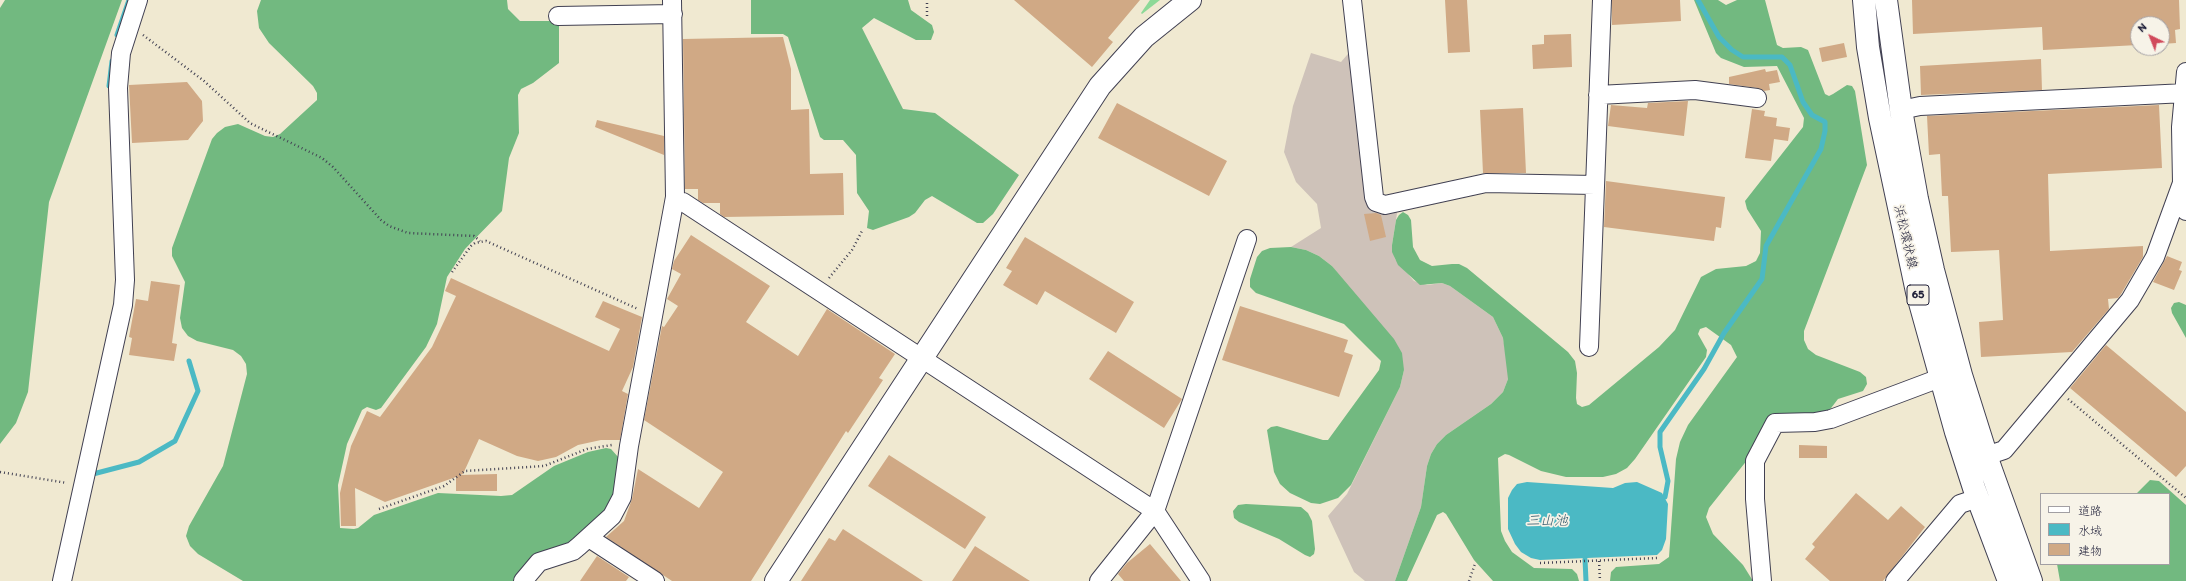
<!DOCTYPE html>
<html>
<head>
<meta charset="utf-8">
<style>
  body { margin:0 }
  #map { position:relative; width:2186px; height:581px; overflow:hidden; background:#f0e9d1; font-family:Itim,"Klee One",sans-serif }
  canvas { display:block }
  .legend { position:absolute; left:2040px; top:493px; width:130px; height:72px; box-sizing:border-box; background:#f7f3e8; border:1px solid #a29fa3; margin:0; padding:5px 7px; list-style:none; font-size:12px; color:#22223b }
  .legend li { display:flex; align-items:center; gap:8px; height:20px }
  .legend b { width:20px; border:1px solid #a29fa3 }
  .north { position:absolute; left:2130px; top:16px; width:40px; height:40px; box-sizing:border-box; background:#f7f3e8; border:1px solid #a29fa3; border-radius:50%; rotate:317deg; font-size:11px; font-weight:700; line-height:16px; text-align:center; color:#22223b }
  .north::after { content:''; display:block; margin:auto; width:14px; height:18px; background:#d1495b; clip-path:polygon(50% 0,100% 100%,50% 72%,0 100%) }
</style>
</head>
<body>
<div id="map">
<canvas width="2186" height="581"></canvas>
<ul class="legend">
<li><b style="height:5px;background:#fff"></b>道路</li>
<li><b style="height:11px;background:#4bb9c4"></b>水域</li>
<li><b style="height:11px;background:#d0a985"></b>建物</li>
</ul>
<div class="north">N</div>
</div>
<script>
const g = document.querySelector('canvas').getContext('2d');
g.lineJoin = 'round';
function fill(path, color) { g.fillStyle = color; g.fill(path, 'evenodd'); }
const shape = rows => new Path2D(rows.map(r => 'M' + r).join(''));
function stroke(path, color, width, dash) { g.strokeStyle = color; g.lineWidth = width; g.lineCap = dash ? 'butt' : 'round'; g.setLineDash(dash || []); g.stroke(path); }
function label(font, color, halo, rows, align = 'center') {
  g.font = font + ' Itim,"Klee One",sans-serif'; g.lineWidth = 3.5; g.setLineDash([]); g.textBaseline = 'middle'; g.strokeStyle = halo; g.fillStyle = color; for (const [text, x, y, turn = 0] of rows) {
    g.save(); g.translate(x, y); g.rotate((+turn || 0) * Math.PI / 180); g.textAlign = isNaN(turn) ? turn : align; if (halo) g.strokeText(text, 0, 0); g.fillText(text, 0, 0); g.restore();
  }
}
fill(shape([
  [1353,48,1370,208,1376,212,1398,207,1392,245,1395,259,1414,281,1427,285,1442,283,1450,286,1493,317,1503,338,1508,366,1508,379,1503,392,1491,404,1446,435,1437,444,1431,454,1427,466,1421,507,1395,581,1365,581,1354,572,1328,516,1347,494,1400,387,1404,370,1332,266,1319,256,1306,250,1291,247,1321,228,1317,204,1296,182,1284,152,1293,106,1311,53,1341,62]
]), '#cec2b9');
fill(shape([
  [1150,0,1160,0,1142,14,1141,13]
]), '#8dd997');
fill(shape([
  [5,0,122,0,49,202,28,392,16,423,0,444,0,8],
  [261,0,507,0,508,9,520,21,555,21,559,23,559,63,533,83,521,89,518,95,519,133,509,158,502,211,465,249,447,277,437,324,426,347,381,408,376,410,367,407,362,410,347,444,338,485,340,528,354,529,358,528,374,515,438,493,501,496,512,495,554,466,588,452,606,448,611,449,619,458,613,505,575,541,516,581,243,581,198,554,190,546,186,536,189,526,223,466,247,374,246,364,241,356,233,350,197,341,188,336,182,328,180,318,185,282,172,256,172,248,212,139,217,133,225,127,238,124,265,136,273,137,280,134,317,100,317,93,313,86,269,43,259,28,257,11],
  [751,0,908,0,911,10,932,25,934,32,931,40,916,40,874,18,862,28,903,109,935,113,1019,175,993,214,983,223,977,223,932,196,925,200,915,213,909,217,873,230,867,228,869,211,857,193,856,155,843,140,824,140,820,137,788,37,783,34,751,34],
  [1694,0,1718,0,1726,5,1737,0,1765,0,1777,45,1783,48,1801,47,1808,50,1825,94,1829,96,1833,94,1847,85,1852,86,1855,91,1867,165,1804,331,1804,340,1808,349,1816,355,1860,372,1866,377,1867,384,1863,391,1838,399,1828,412,1798,417,1748,459,1709,508,1706,517,1713,534,1743,565,1753,581,1610,581,1611,572,1616,567,1659,564,1669,557,1676,459,1680,442,1688,425,1737,357,1731,345,1706,327,1700,329,1698,334,1707,350,1706,357,1635,459,1627,468,1616,474,1603,477,1566,477,1541,471,1509,455,1505,454,1498,458,1501,531,1505,541,1512,552,1534,568,1572,569,1577,574,1579,581,1493,581,1474,560,1446,514,1443,512,1437,515,1407,581,1395,581,1421,507,1427,466,1431,454,1437,444,1446,435,1491,404,1503,392,1508,379,1503,338,1493,317,1450,286,1442,283,1420,285,1398,265,1392,252,1392,245,1396,220,1399,215,1403,212,1408,215,1411,220,1413,247,1420,260,1432,266,1452,264,1459,264,1467,268,1568,352,1575,361,1577,373,1576,398,1577,404,1582,407,1589,405,1659,347,1675,330,1701,277,1716,269,1746,266,1756,261,1760,253,1761,231,1747,209,1745,201,1803,127,1804,118,1777,66,1744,67,1721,58,1716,53],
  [1291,247,1306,250,1319,256,1332,266,1394,339,1402,353,1404,370,1400,387,1351,485,1338,498,1320,504,1311,503,1290,493,1280,484,1274,472,1267,430,1271,427,1277,426,1323,440,1328,440,1379,370,1381,361,1344,324,1256,293,1250,287,1250,279,1257,257,1262,251,1270,248],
  [2179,302,2186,305,2186,338,2172,313,2171,308,2174,303],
  [2150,480,2159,481,2186,505,2186,581,2060,581,2057,564,2169,564,2169,494,2136,494],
  [1246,504,1301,507,1308,513,1312,521,1315,549,1314,554,1310,557,1305,555,1279,539,1239,522,1234,518,1233,511,1238,505]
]), '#72b980');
fill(shape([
  [1527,482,1613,488,1625,483,1637,482,1662,493,1668,504,1666,539,1662,550,1657,555,1540,560,1531,558,1521,552,1515,544,1508,529,1508,498,1512,490,1517,484]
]), '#4bb9c4');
stroke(shape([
  [117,35,129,0],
  [109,86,112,61],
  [93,474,139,462,175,441,198,391,189,361],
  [1665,497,1668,481,1660,447,1660,432,1704,369,1724,333,1762,279,1766,246,1821,149,1825,131,1825,122,1812,115,1803,102,1790,65,1782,57,1743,57,1732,50,1719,37,1698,0],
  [1585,559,1586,581]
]), '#4bb9c4', 5);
fill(shape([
  [1014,0,1140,0,1108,38,1113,42,1092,67],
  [1445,0,1467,0,1470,52,1448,53],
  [1612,0,1680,0,1681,21,1612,25],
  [1912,0,2179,0,2180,29,2175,30,2176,43,2162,44,2162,24,2138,24,2138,45,2043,50,2042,27,1913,34],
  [1571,34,1572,67,1533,69,1532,45,1544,44,1544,35],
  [783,37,791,69,791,110,809,109,810,174,843,173,844,215,724,217,720,214,720,203,703,203,698,200,698,189,685,189,683,39],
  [1844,43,1847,57,1822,62,1819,48],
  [2041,59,2042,90,1921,95,1920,66],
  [1765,69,1766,72,1777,70,1780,82,1769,84,1770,90,1764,91,1758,88,1729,84,1729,77],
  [187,82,202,101,203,121,188,140,132,143,129,85],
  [1688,101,1684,136,1608,126,1611,105,1647,108,1648,103],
  [1117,103,1227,161,1209,196,1098,138],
  [2159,105,2162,168,2048,174,2050,251,2143,246,2143,257,2121,294,2118,298,2108,299,2109,309,2072,352,1981,357,1979,322,2003,320,1999,250,1951,252,1948,196,1942,196,1940,154,1929,155,1927,116],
  [1523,108,1526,173,1483,173,1480,110],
  [1752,109,1765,111,1764,116,1777,118,1776,126,1790,128,1788,141,1774,139,1771,161,1745,158],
  [597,120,664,136,664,155,595,127],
  [1606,181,1725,197,1721,228,1716,227,1714,241,1604,227],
  [1376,213,1381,215,1386,237,1370,241,1364,214],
  [691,235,770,286,746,322,798,356,827,309,895,354,879,378,883,380,848,433,846,431,751,581,672,581,606,537,624,521,632,499,638,469,699,508,723,472,644,420,662,326,664,327,678,306,667,299,681,274,672,269,674,261],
  [1025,237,1134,302,1116,333,1045,291,1037,305,1003,285,1012,271,1006,268],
  [2167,256,2182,262,2179,270,2182,271,2174,290,2153,282],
  [451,278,609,351,620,329,595,317,603,301,642,317,633,367,622,391,628,394,620,440,601,440,578,445,556,457,538,461,517,456,479,439,463,474,460,475,497,474,497,491,456,491,456,477,385,502,355,488,356,526,341,526,340,493,351,446,367,411,380,417,432,347,456,296,445,291],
  [151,281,180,285,172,343,177,344,174,361,129,355,132,338,129,337,136,299,148,301],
  [1240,306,1348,340,1344,352,1353,355,1339,397,1222,360],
  [2106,345,2186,412,2186,466,2176,477,2070,388],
  [1108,351,1182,399,1164,428,1089,379],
  [1799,445,1827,446,1827,458,1799,458],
  [889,455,986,517,965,549,868,486],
  [1856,493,1888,520,1901,506,1925,527,1883,581,1830,581,1805,559,1815,547,1812,544],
  [843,529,923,581,801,581,829,538,835,541],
  [1150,544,1181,581,1124,581,1118,574,1127,563],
  [975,546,1030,581,952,581],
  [597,556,629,577,626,581,580,581]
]), '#d0a985');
const minor = shape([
  [1352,0,1374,197,1376,202,1385,205,1486,183,1595,185],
  [558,16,673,14],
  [2186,72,2181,127,2182,183,2186,211],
  [1598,95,1695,90,1757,98],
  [1901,110,1920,106,2186,93],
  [674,202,683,202,1155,511,1201,581],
  [1589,347,1602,0],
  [1986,456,2004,450,2130,300,2155,257,2182,183],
  [589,538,655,581],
  [62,581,123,305,125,280,118,88,121,53,138,0],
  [523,581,539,562,573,551,579,546,612,516,622,497,629,446,675,197,672,0],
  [1099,581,1155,511,1247,239],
  [1762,581,1755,499,1755,461,1775,423,1815,422,1831,419,1940,378],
  [1895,581,1960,504,1978,498]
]);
const tertiary = shape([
  [776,581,1100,86,1144,37,1190,0]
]);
const primary = shape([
  [1864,0,1868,47,1880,118,1917,292,1956,432,1974,488,2009,581],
  [1886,0,1901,110,1917,199,1933,270,1961,375,1990,467,2031,581]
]);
stroke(minor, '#414052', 20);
stroke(tertiary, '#414052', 24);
stroke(primary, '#414052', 24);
stroke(shape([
  [927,16,927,0],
  [143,35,204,81,250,123,322,158,333,167,381,220,389,226,408,233,474,236,480,241],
  [452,272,471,246,475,243,486,241,638,309],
  [829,278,852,250,862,231],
  [2068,399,2186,498],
  [0,472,67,483],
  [379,509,444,486,465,471,544,466,587,449,612,445],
  [1599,561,1600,581],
  [1540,563,1657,558],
  [1469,581,1475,564]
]), '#414052', 2.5, [1, 3]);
stroke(minor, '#fff', 18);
stroke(tertiary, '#fff', 22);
stroke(primary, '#fff', 22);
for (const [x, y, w] of [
  [1918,295,22]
]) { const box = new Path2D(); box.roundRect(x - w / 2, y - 10, w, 20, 3); g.fillStyle = '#f7f3e8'; g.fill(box); stroke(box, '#22223b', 1); }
label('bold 12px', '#22223b', null, [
  ["65",1918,295]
]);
label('13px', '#22223b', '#f7f3e8', [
  ["浜松環状線",1905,237,77]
]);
label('italic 14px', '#30576b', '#f7f3e8', [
  ["三山池",1547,521]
]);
</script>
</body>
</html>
